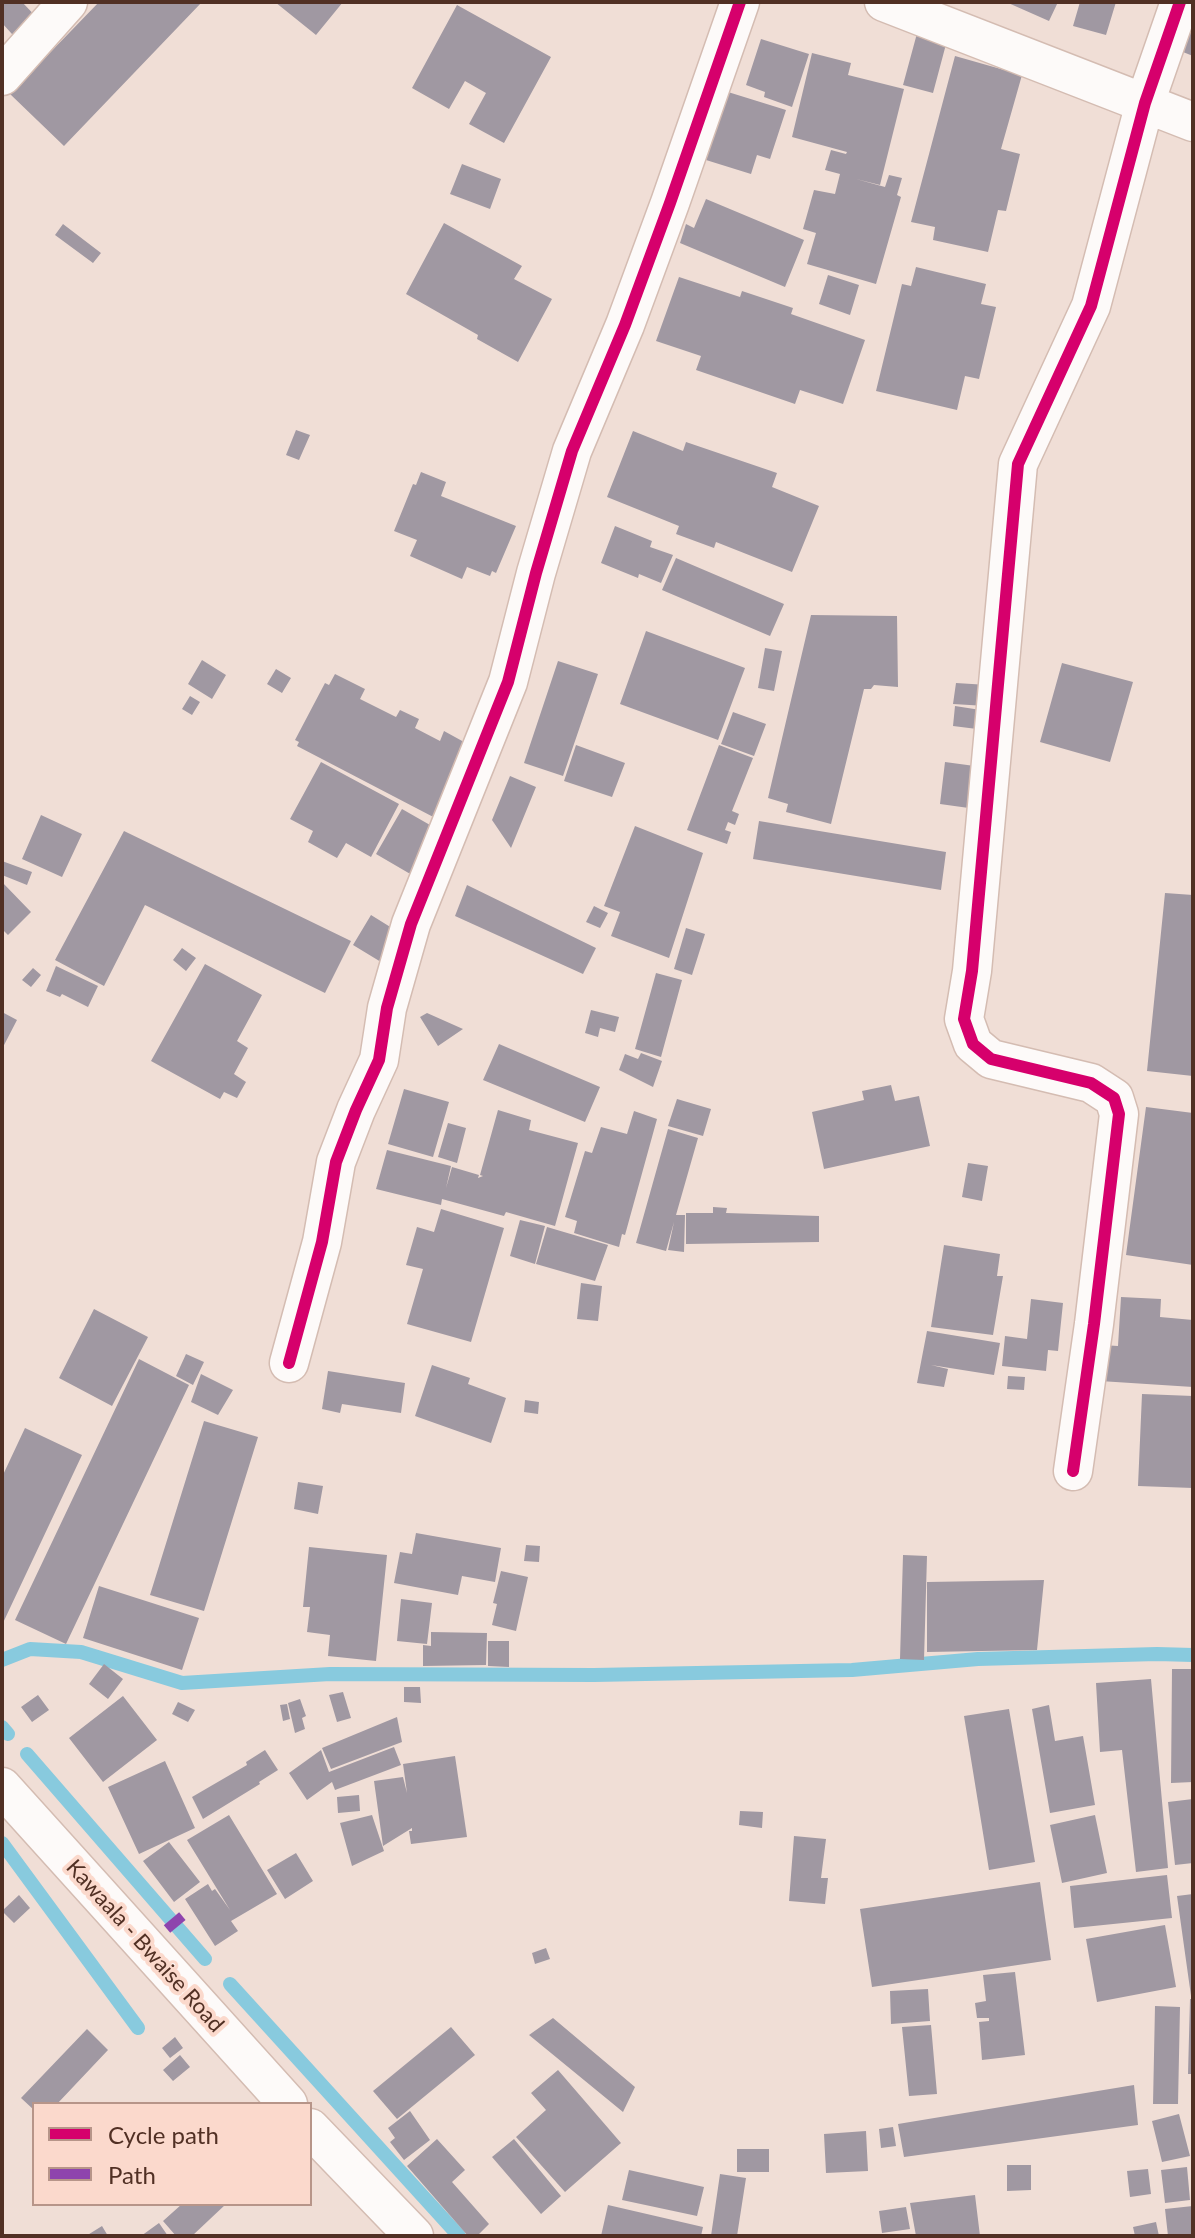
<!DOCTYPE html>
<html>
<head>
<meta charset="utf-8">
<style>
  body { margin:0 }
  #map { position:relative; width:1195px; height:2238px; overflow:hidden; background:#f0ded6; font-family:Lato,sans-serif }
  canvas { display:block }
  .frame { position:absolute; inset:0; border:4px solid #513024; pointer-events:none }
  .legend { position:absolute; left:32px; top:2102px; width:280px; height:104px; box-sizing:border-box; background:#fbd9cc; border:2px solid #b79589; margin:0; padding:10px 14px; list-style:none; font-size:24px; color:#513024 }
  .legend li { display:flex; align-items:center; gap:16px; height:40px }
  .legend b { width:40px; border:2px solid #b79589 }
</style>
</head>
<body>
<div id="map">
<canvas width="1195" height="2238"></canvas>
<div class="frame"></div>
<ul class="legend">
<li><b style="height:10px;background:#d6006c"></b>Cycle path</li>
<li><b style="height:10px;background:#8e44ad"></b>Path</li>
</ul>
</div>
<script>
const g = document.querySelector('canvas').getContext('2d');
g.lineJoin = 'round';
const shape = rows => new Path2D(rows.map(r => 'M' + r).join(''));
function stroke(path, color, width, dash) { g.strokeStyle = color; g.lineWidth = width; g.lineCap = dash ? 'butt' : 'round'; g.setLineDash(dash || []); g.stroke(path); }
function fill(path, color) { g.fillStyle = color; g.fill(path, 'evenodd'); }
function label(font, color, halo, rows, align = 'center') {
  g.font = font + ' Lato,sans-serif'; g.lineWidth = 8; g.setLineDash([]); g.textBaseline = 'middle'; g.strokeStyle = halo; g.fillStyle = color; for (const [text, x, y, turn = 0] of rows) {
    g.save(); g.translate(x, y); g.rotate((+turn || 0) * Math.PI / 180); g.textAlign = isNaN(turn) ? turn : align; if (halo) g.strokeText(text, 0, 0); g.fillText(text, 0, 0); g.restore();
  }
}
stroke(shape([
  [2,1660,30,1649,81,1652,182,1683,330,1674,594,1675,852,1670,978,1659,1157,1654,1193,1655],
  [2,1727,8,1734],
  [27,1754,205,1959],
  [2,1843,138,2028],
  [230,1984,459,2236]
]), '#88cade', 14);
fill(shape([
  [2,2,22,2,43,24,21,44,2,23],
  [99,2,202,2,64,146,10,94],
  [275,2,343,2,316,35],
  [1006,2,1058,2,1049,21],
  [1080,2,1116,2,1106,35,1073,26],
  [457,5,551,57,504,143,469,124,486,93,465,81,449,109,412,88],
  [1193,12,1193,56,1178,50],
  [919,26,949,33,933,93,903,85],
  [761,39,809,54,792,107,764,97,765,92,746,85],
  [812,53,851,63,848,75,904,89,880,185,856,179,885,187,889,175,902,178,897,195,901,197,876,284,807,264,816,233,803,229,814,190,835,194,840,174,825,170,831,150,846,154,847,152,792,137],
  [955,56,1022,75,1001,149,1020,154,1006,211,998,210,988,252,933,240,935,227,911,222],
  [728,92,786,110,770,159,757,155,751,174,706,160],
  [462,164,501,179,490,209,450,194],
  [706,199,804,240,785,287,680,243,686,224,694,228],
  [444,223,522,266,514,279,552,299,518,362,477,339,478,335,406,294],
  [63,224,101,253,93,263,55,235],
  [916,267,986,284,981,304,996,307,979,379,965,376,957,410,876,391,902,284,911,286],
  [828,275,859,285,850,315,819,304],
  [679,277,740,297,742,291,793,308,791,314,865,340,843,404,800,390,795,404,696,370,701,356,656,341],
  [296,430,310,435,299,460,286,455],
  [633,431,683,451,686,442,777,473,772,487,819,506,792,572,716,542,714,548,676,534,679,526,607,497],
  [421,472,446,482,441,496,516,526,496,573,492,571,490,576,467,567,462,579,410,556,417,540,394,531,413,484,416,485],
  [615,526,652,541,650,547,673,555,661,583,639,574,638,578,601,563],
  [676,558,784,604,770,636,662,590],
  [811,615,897,616,898,687,874,685,871,689,864,689,831,824,786,812,788,804,768,798],
  [646,631,745,668,718,740,620,704],
  [765,648,782,651,774,691,758,688],
  [202,660,226,675,212,699,188,684],
  [558,661,598,674,563,776,524,763],
  [1062,663,1133,682,1110,762,1040,742],
  [276,669,291,678,282,693,267,684],
  [335,674,365,689,360,699,396,717,400,710,419,719,415,728,440,741,444,731,464,742,459,750,474,758,441,821,297,746,299,742,295,740,325,683,329,685],
  [956,683,988,685,986,706,953,704],
  [190,696,200,702,192,715,182,709],
  [955,706,987,711,985,730,953,726],
  [733,712,766,724,754,756,721,744],
  [576,745,625,763,612,797,564,781],
  [719,745,753,758,732,811,739,814,735,825,728,822,725,830,731,832,727,844,687,830],
  [321,762,399,804,371,857,346,843,337,858,308,842,313,831,290,819],
  [945,762,982,767,976,809,940,804],
  [510,776,536,787,511,848,492,820],
  [402,809,437,829,412,875,376,854],
  [41,815,82,834,62,877,22,859],
  [759,821,946,852,941,890,753,859],
  [635,826,703,853,669,958,611,936,620,912,604,906],
  [124,831,351,941,325,993,145,905,104,986,55,960],
  [2,861,32,872,27,885,2,875],
  [2,882,31,912,8,935,2,929],
  [467,885,596,948,583,974,455,916],
  [1165,893,1193,895,1193,1076,1147,1071],
  [594,906,608,913,600,928,586,922],
  [371,915,400,933,381,962,353,945],
  [686,928,705,934,692,975,674,969],
  [182,948,196,958,186,971,173,960],
  [205,964,262,995,237,1041,248,1048,234,1074,246,1082,237,1098,224,1092,220,1099,151,1061],
  [56,966,98,986,88,1007,62,994,60,997,46,991],
  [33,968,41,975,31,987,22,980],
  [656,973,682,980,661,1057,635,1049],
  [591,1010,619,1017,615,1032,600,1028,598,1037,585,1033],
  [2,1012,17,1020,2,1049],
  [427,1013,463,1029,438,1046,420,1017],
  [499,1044,600,1087,585,1122,483,1080],
  [641,1053,662,1061,653,1087,619,1070,625,1054,638,1059],
  [891,1085,895,1101,919,1096,930,1146,824,1169,812,1112,864,1100,862,1091],
  [404,1089,449,1102,433,1157,388,1144],
  [677,1099,711,1109,703,1136,668,1126],
  [1146,1107,1193,1113,1193,1265,1126,1255],
  [498,1110,531,1120,529,1130,578,1143,555,1226,506,1212,504,1216,442,1199,441,1205,376,1189,387,1150,451,1166,446,1188,452,1167,479,1175,478,1178,483,1176,480,1175],
  [634,1111,657,1119,625,1235,622,1234,619,1247,574,1233,577,1221,565,1217,585,1151,592,1153,601,1127,627,1134],
  [448,1123,466,1128,457,1163,438,1157],
  [668,1129,698,1138,676,1215,685,1215,684,1252,668,1250,674,1222,666,1251,636,1243],
  [968,1163,988,1166,982,1201,962,1197],
  [713,1207,727,1208,726,1213,819,1216,819,1242,686,1244,686,1213,713,1213],
  [441,1209,504,1228,471,1342,407,1324,423,1269,406,1265,417,1227,434,1232],
  [520,1220,545,1226,535,1264,510,1256],
  [547,1227,608,1245,595,1281,536,1264],
  [944,1245,1000,1254,997,1276,1003,1276,993,1335,931,1327],
  [581,1283,602,1286,598,1321,577,1319],
  [1121,1297,1161,1299,1160,1317,1193,1320,1193,1387,1100,1381,1102,1345,1118,1346],
  [1031,1299,1063,1303,1058,1351,1048,1350,1046,1371,1002,1366,1005,1336,1027,1339],
  [94,1309,148,1337,112,1406,59,1378],
  [927,1331,1000,1343,994,1375,931,1365,948,1369,944,1387,917,1383],
  [186,1354,204,1362,193,1385,176,1376],
  [139,1359,189,1385,66,1644,15,1620],
  [432,1365,470,1378,468,1384,506,1398,491,1443,415,1416],
  [328,1371,405,1383,401,1413,342,1404,340,1413,322,1409],
  [201,1374,233,1390,218,1415,191,1402],
  [1008,1376,1025,1377,1024,1390,1007,1389],
  [1142,1394,1193,1396,1193,1488,1138,1486],
  [525,1400,539,1402,538,1414,524,1412],
  [204,1421,258,1437,204,1611,150,1595],
  [25,1428,82,1455,2,1625,2,1477],
  [298,1482,323,1486,318,1514,294,1509],
  [416,1533,501,1548,495,1582,462,1576,458,1595,394,1583,400,1552,412,1554],
  [526,1545,540,1546,539,1562,524,1561],
  [309,1547,387,1555,376,1661,328,1656,330,1635,307,1632,310,1607,303,1607],
  [903,1555,927,1556,924,1660,900,1659],
  [501,1571,528,1577,516,1631,492,1625,497,1604,493,1603],
  [1044,1580,1037,1650,927,1652,927,1582],
  [99,1586,199,1618,182,1670,83,1638],
  [401,1599,432,1603,427,1644,397,1641],
  [431,1632,487,1633,486,1665,423,1666,423,1645,431,1646],
  [488,1641,509,1641,509,1667,488,1666],
  [104,1664,123,1679,108,1699,89,1684],
  [1172,1669,1193,1669,1193,1782,1171,1783],
  [1151,1679,1168,1868,1136,1872,1122,1750,1100,1752,1096,1683],
  [404,1687,420,1687,421,1703,404,1702],
  [343,1692,351,1718,337,1722,329,1695],
  [38,1695,49,1710,32,1722,21,1707],
  [123,1696,157,1740,103,1782,69,1738],
  [300,1699,306,1716,302,1718,305,1729,295,1733,288,1703],
  [178,1702,195,1710,188,1722,172,1714],
  [287,1704,290,1719,283,1721,280,1705],
  [1049,1705,1055,1741,1083,1736,1095,1805,1050,1813,1032,1709],
  [1009,1709,1035,1862,989,1870,964,1716],
  [397,1717,402,1742,331,1769,322,1748],
  [394,1747,401,1765,335,1790,332,1782,307,1800,289,1773,321,1750,329,1772],
  [265,1750,278,1770,259,1782,260,1784,203,1819,192,1797,247,1765,246,1762],
  [455,1756,467,1837,411,1844,409,1831,412,1831,412,1828,383,1846,374,1781,403,1777,407,1793,403,1764],
  [165,1761,195,1828,139,1854,108,1787],
  [359,1795,360,1811,338,1813,337,1797],
  [1193,1799,1193,1863,1175,1865,1168,1802],
  [740,1811,763,1812,762,1828,739,1825],
  [229,1815,277,1894,231,1921,238,1931,215,1946,185,1899,208,1884,212,1891,215,1889,230,1910,187,1840],
  [372,1815,384,1851,352,1866,340,1823],
  [1095,1815,1107,1873,1062,1883,1050,1825],
  [794,1836,826,1839,821,1878,828,1878,825,1904,789,1901],
  [169,1842,200,1882,174,1902,143,1861],
  [296,1853,313,1881,285,1899,267,1870],
  [1167,1875,1172,1918,1074,1928,1070,1886],
  [1040,1882,1051,1960,872,1987,860,1909],
  [1193,1894,1193,1996,1191,1996,1177,1896],
  [19,1895,30,1908,14,1923,2,1911],
  [1165,1925,1176,1987,1097,2002,1086,1939],
  [546,1948,550,1959,535,1964,532,1953],
  [1015,1972,1025,2055,982,2060,979,2022,989,2021,989,2018,977,2018,975,2003,986,2001,983,1975],
  [928,1989,930,2021,891,2024,890,1991],
  [1190,1999,1193,1999,1193,2074,1188,2074],
  [1155,2006,1180,2007,1178,2104,1153,2104],
  [553,2018,635,2087,623,2112,529,2035],
  [931,2025,937,2094,909,2096,902,2027],
  [451,2027,475,2055,397,2119,373,2091],
  [87,2029,108,2050,57,2104,34,2104,34,2110,21,2098],
  [175,2037,183,2048,170,2058,162,2048],
  [180,2055,190,2067,173,2081,163,2070],
  [558,2070,621,2143,565,2192,516,2137,546,2110,531,2093],
  [1134,2085,1138,2125,904,2157,898,2124],
  [410,2111,430,2140,404,2160,390,2142,395,2138,388,2128],
  [1179,2114,1190,2156,1162,2162,1152,2121],
  [893,2127,896,2146,881,2148,879,2129],
  [866,2131,868,2171,826,2173,824,2134],
  [437,2139,465,2170,452,2182,489,2224,477,2236,468,2236,407,2166],
  [514,2139,561,2196,541,2214,492,2157],
  [737,2149,769,2149,769,2172,737,2172],
  [1007,2165,1031,2165,1031,2190,1007,2191],
  [1187,2167,1190,2200,1165,2203,1161,2170],
  [1148,2169,1151,2194,1130,2197,1127,2171],
  [629,2170,704,2187,697,2216,622,2200],
  [720,2174,746,2178,737,2236,711,2236],
  [975,2195,980,2236,916,2236,910,2203],
  [182,2204,226,2204,192,2236,176,2236,163,2221],
  [608,2205,703,2227,701,2236,601,2236],
  [1193,2206,1193,2236,1168,2236,1165,2209],
  [906,2207,910,2229,882,2233,879,2211],
  [1156,2222,1159,2236,1135,2236,1133,2227],
  [159,2223,168,2236,141,2236],
  [102,2226,108,2236,86,2236]
]), '#a098a2');
const minor = shape([
  [884,2,1193,122],
  [2,76,68,2],
  [289,1363,322,1242,336,1162,356,1110,379,1060,387,1008,411,924,508,682,536,573,572,451,625,325,670,203,740,2],
  [1073,1471,1094,1324,1119,1114,1114,1098,1091,1083,991,1059,973,1044,964,1019,972,971,1018,464,1091,306,1145,103,1180,2],
  [2,1787,288,2104],
  [310,2128,414,2236]
]);
stroke(minor, '#d4bcb2', 41);
stroke(minor, '#fdfaf9', 38);
stroke(shape([
  [167,1929,185,1914]
]), '#8e44ad', 10, [20, 10]);
stroke(shape([
  [289,1363,322,1242,336,1162,356,1110,379,1060,387,1008,411,924,508,682,536,573,572,451,625,325,670,203,740,2],
  [1073,1471,1094,1324,1119,1114,1114,1098,1091,1083,991,1059,973,1044,964,1019,972,971,1018,464,1091,306,1145,103,1180,2]
]), '#d6006c', 12);
label('22px', '#513024', '#fbd9cc', [
  ["Kawaala - Bwaise Road",145,1946,48]
]);
</script>
</body>
</html>
